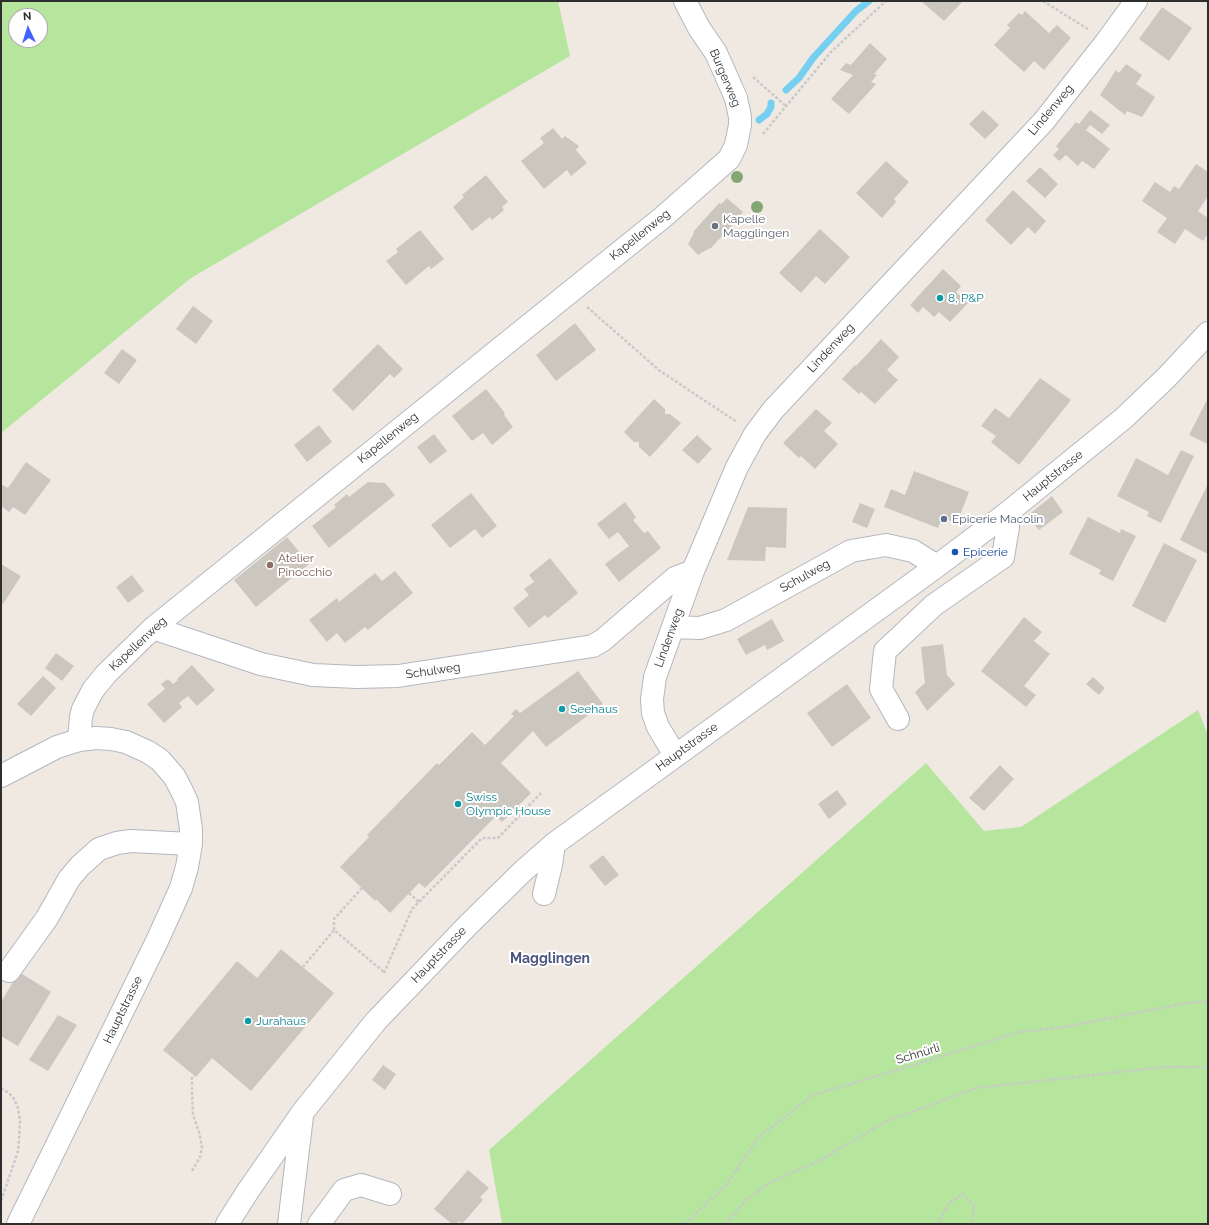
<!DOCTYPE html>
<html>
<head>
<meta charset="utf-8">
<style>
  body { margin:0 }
  #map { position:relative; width:1209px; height:1225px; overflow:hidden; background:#efe9e1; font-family:Raleway,sans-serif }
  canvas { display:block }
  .frame { position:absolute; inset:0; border:2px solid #2e2e2e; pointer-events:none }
  .north { position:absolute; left:8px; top:8px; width:40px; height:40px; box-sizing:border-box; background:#fff; border:1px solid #ababab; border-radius:50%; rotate:356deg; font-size:11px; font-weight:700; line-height:16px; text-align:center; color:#2e2e2e }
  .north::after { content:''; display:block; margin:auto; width:14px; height:18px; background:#4264fb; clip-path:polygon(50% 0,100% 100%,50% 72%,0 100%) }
</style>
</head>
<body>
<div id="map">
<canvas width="1209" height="1225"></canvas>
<div class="frame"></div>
<div class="north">N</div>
</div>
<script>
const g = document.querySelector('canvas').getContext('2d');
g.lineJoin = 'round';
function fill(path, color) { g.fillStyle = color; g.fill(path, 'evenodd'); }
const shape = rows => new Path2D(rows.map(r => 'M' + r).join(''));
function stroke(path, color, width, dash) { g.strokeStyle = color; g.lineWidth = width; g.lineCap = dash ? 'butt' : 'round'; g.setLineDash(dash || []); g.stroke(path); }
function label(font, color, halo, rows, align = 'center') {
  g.font = font + ' Raleway,sans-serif'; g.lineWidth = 4; g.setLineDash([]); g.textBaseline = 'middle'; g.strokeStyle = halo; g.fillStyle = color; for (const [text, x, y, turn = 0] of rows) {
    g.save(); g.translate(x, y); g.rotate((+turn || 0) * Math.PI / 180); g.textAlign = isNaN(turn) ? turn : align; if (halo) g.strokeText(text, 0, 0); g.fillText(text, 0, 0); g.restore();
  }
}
fill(shape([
  [1,1,558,1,570,56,191,278,1,433],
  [16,16,40,16,40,40,16,40],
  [1198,710,1208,735,1208,1224,502,1224,489,1150,926,763,984,831,1021,827]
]), '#b6e59e');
stroke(shape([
  [786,90,799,78,813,58,856,11,869,1],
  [759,120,767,114,771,107,771,103]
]), '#75cff0', 7);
fill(shape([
  [921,1,963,1,944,21],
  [1162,7,1192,28,1169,61,1139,39],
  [1025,11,1049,33,1057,25,1071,38,1044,70,1034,61,1024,72,994,45,1010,28,1007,25,1019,13,1022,15],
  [870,43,887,59,874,74,877,75,871,82,876,84,849,114,831,99,853,75,840,70,846,63,851,65],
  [1126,64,1142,75,1136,84,1155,97,1142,117,1127,111,1125,115,1100,95,1116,70,1119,73],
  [983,110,999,125,985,139,969,124],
  [1090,110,1110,125,1102,134,1090,125,1086,130,1110,149,1094,169,1082,161,1078,166,1066,155,1059,161,1053,155,1059,149,1056,146,1076,122,1079,124],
  [553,128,562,139,565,136,579,146,576,150,587,163,571,176,567,170,544,189,521,161,544,143,540,138],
  [886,161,909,182,894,199,896,202,882,218,856,193],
  [1196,164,1208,172,1208,196,1198,211,1208,218,1208,234,1203,241,1185,229,1175,244,1157,232,1167,218,1142,201,1155,182,1170,192,1174,186,1179,189],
  [1040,167,1058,184,1045,198,1026,181],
  [486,175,508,202,502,207,504,210,492,220,490,217,472,231,453,207,464,197,462,195],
  [1013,190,1046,221,1035,234,1028,227,1011,245,985,220],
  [727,198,743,212,736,219,737,220,711,248,710,248,698,255,688,244,694,233,693,232,719,203,721,204],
  [820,229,850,257,825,284,816,276,801,293,779,273],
  [420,230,444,259,431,269,429,266,406,285,386,261,398,252,396,249],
  [943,269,961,286,956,292,968,303,950,322,939,312,934,317,923,307,918,313,910,305],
  [193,306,213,321,196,344,176,329],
  [575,323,596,350,556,381,536,355],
  [881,339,899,357,887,370,898,380,875,404,861,392,859,394,842,379,855,365,856,366],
  [378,344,403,369,394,378,390,374,353,411,332,390],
  [122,349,137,360,119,384,104,373],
  [1040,378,1071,400,1019,465,991,442,996,436,981,426,995,408,1009,418],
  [486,389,505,413,504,415,513,427,492,445,483,433,472,441,452,416],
  [1208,398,1208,444,1189,435],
  [654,399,665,409,665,414,670,414,681,423,650,457,639,447,639,442,634,442,624,432],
  [816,409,832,423,824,431,838,444,815,469,801,456,799,458,783,443],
  [319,425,332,442,307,462,294,445],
  [434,434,447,451,430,464,417,447],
  [697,435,712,449,698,464,682,450],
  [1181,450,1194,456,1161,523,1147,516,1149,512,1117,496,1136,458,1168,475],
  [26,462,51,480,25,515,13,507,9,512,1,506,1,487,3,485,8,488],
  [914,471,969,492,957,523,942,518,938,528,884,507,891,489,905,495],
  [368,482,385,483,395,495,329,548,312,526,336,507,334,505,347,494,349,497],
  [1208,484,1208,554,1180,540],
  [471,493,497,526,482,538,475,529,450,548,431,525],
  [1052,496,1063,512,1039,530,1027,516],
  [625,502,636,517,633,520,644,533,648,531,661,548,619,582,605,564,629,546,618,532,609,539,597,524],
  [860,503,875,509,867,528,852,522],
  [748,507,787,508,786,548,766,547,765,561,727,560],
  [1088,517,1120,533,1121,529,1136,536,1113,581,1099,574,1101,570,1069,554],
  [287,537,309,564,256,607,234,580],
  [1164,543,1197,560,1165,623,1132,606],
  [550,558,578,593,548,618,545,615,529,628,513,608,529,595,524,589,534,582,529,575],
  [1,564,21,576,3,604,1,603],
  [395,571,413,593,368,630,365,627,345,643,337,633,327,642,309,620,337,598,339,602,375,573,382,581],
  [132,575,144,591,128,603,116,587],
  [1024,617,1042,632,1034,641,1050,654,1024,686,1036,695,1026,707,981,671],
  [772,619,784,641,767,650,765,645,746,655,737,639],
  [943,644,947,675,955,684,927,711,915,692,925,683,921,647],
  [56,653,74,666,62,681,45,668],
  [192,665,215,690,197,706,188,696,179,703,182,707,164,723,147,704,165,689,161,684,168,679,173,684,178,680,177,679],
  [578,671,603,704,546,747,533,731,501,763,531,793,502,822,496,816,425,888,419,883,390,913,376,899,375,901,340,867,369,837,367,835,437,763,439,765,472,732,485,745,514,716,511,714,516,709,520,713],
  [43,676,56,688,31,716,17,704],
  [1093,677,1105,688,1099,695,1086,684],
  [847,684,871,718,832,747,807,713],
  [1000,765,1014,779,984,811,969,798],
  [837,790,847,804,829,819,818,804],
  [603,855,619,875,605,886,589,866],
  [281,949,334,993,251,1091,212,1058,196,1077,163,1050,237,961,257,978],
  [19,972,51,992,18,1046,1,1036,1,1002],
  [58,1015,77,1025,48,1071,29,1060],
  [383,1065,396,1074,385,1090,372,1080],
  [468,1170,489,1188,480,1197,483,1200,462,1224,459,1221,456,1224,452,1224,434,1209]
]), '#cbc7bf');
const minor = shape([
  [674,627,700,628,726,620,851,551,886,545,913,551,937,566],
  [153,628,261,664,313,675,357,677,398,676,593,646,603,640,675,578,693,571],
  [898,719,881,689,885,651,934,605,1003,557,1008,527,1006,514],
  [79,740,81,717,83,709,93,690,106,674,153,628,662,218,729,159,736,145,740,125,740,117,736,98,716,53,699,28,685,1],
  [675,755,658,727,653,713,652,699,655,677,693,571,737,467,755,434,773,410,1044,121,1107,41,1136,1],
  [1,776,57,747,79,740,96,738,111,739,126,742,148,752,160,760,174,776,181,789,187,802,191,829,191,844,187,867,181,888,157,941,18,1224],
  [544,894,551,865,554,844],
  [9,971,47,918,69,879,80,866,99,849,117,843,131,841,191,844],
  [227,1224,248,1191,302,1113,376,1021,468,925,523,871,554,844,937,566,1006,514,1124,418,1167,377,1208,333],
  [289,1224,302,1116],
  [319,1224,344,1190,361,1185,390,1194]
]);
stroke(minor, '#b4b7c1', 24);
stroke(shape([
  [1043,1,1088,29],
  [753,77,786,106],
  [763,134,831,52,886,1],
  [587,307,660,371,737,422],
  [409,893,419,902],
  [334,930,334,919,362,888],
  [303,967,334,930,385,973],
  [384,973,412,909,482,838,498,838,541,793],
  [1,1088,9,1093,13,1097,18,1108,20,1121,19,1140,18,1151,1,1201],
  [192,1171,200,1157,202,1147,199,1132,193,1115,192,1093,192,1075],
  [685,1224,726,1185,759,1137,813,1095,901,1069,1019,1032,1065,1027,1186,1003,1208,1001],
  [726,1224,744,1202,769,1183,820,1160,887,1121,976,1088,1165,1067,1208,1067],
  [938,1224,949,1203,963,1194,974,1206,972,1224]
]), '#c9c9c9', 2.5, [3, 2]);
stroke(minor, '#fff', 22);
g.fillStyle = '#84a574';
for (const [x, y] of [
  [737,177],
  [757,207]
]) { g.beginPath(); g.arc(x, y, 6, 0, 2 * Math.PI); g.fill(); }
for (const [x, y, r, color] of [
  [715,226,4,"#6b7280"],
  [940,298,4,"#0f9aa8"],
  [944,519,4,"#5c6f8a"],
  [955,552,4,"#1a4fb4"],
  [270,565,4,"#8d6e63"],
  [562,709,4,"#0f9aa8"],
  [458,804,4,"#0f9aa8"],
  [248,1021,4,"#0f9aa8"]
]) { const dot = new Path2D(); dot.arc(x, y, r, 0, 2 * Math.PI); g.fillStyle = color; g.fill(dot); stroke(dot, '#fff', 1.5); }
label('12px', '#2e2e2e', '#fff', [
  ["Burgerweg",725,78,67],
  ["Lindenweg",1051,110,-50],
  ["Kapellenweg",640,235,-39],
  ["Lindenweg",831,348,-47],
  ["Kapellenweg",388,438,-39],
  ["Hauptstrasse",1053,476,-39],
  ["Schulweg",805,576,-29],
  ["Lindenweg",669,638,-70],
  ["Kapellenweg",138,644,-43],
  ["Schulweg",433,671,-8],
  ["Hauptstrasse",687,747,-36],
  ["Hauptstrasse",439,955,-46],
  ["Hauptstrasse",123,1010,-64],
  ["Schnürli",918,1054,-17]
]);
label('12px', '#5b616d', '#fff', [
  ["Kapelle",723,219],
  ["Magglingen",723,233]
], 'left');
label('12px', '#0d838f', '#fff', [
  ["8, P&P",948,298],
  ["Seehaus",570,709],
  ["Swiss",466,797],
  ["Olympic House",466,811],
  ["Jurahaus",256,1021]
], 'left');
label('12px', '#4e5e75', '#fff', [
  ["Epicerie Macolin",952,519]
], 'left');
label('12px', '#164399', '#fff', [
  ["Epicerie",963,552]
], 'left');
label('12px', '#785e54', '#fff', [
  ["Atelier",278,558],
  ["Pinocchio",278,572]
], 'left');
label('bold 14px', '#4d5680', '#fff', [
  ["Magglingen",550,959]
]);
</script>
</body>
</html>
